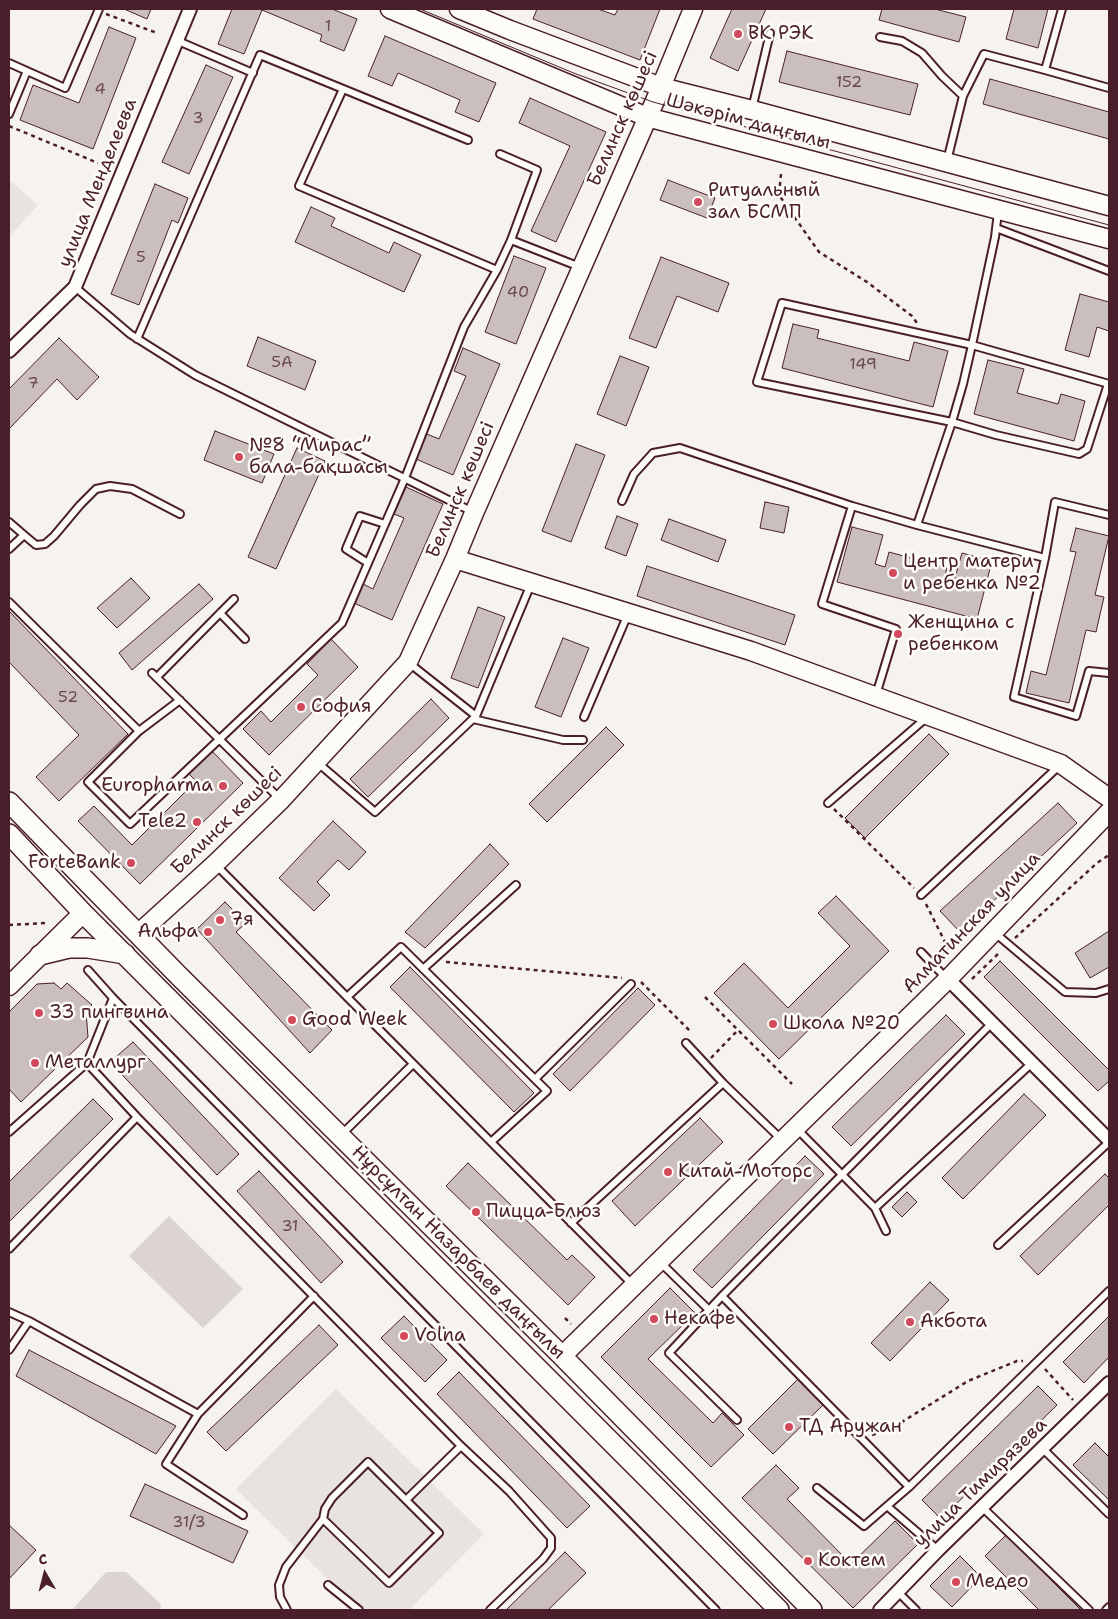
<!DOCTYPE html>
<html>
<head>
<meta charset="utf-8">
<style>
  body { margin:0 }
  #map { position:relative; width:1118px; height:1619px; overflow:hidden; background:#f6f3ef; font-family:"Shantell Sans",sans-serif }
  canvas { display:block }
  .frame { position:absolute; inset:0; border:10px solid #4a1f2b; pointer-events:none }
  .north { position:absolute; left:20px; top:1549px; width:50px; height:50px; -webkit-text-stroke:4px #fdfcf7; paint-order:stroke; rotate:352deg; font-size:14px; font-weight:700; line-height:20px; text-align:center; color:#4a1f2b }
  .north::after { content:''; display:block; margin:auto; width:18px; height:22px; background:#4a1f2b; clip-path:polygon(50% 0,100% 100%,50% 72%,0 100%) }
</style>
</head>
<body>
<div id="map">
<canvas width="1118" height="1619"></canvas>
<div class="frame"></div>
<div class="north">С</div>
</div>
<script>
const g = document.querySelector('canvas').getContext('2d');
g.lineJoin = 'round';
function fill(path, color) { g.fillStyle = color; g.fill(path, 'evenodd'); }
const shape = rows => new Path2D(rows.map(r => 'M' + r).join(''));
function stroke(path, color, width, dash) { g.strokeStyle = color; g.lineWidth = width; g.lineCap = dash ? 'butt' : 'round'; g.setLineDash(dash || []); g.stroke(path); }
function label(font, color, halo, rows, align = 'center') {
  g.font = font + ' "Shantell Sans",sans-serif'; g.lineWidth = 5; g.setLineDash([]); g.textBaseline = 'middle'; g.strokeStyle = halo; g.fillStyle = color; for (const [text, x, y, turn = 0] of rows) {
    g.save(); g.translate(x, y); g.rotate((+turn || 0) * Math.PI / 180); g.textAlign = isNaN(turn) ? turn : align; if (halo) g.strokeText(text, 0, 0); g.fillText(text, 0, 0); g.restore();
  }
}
fill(shape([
  [9,180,38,205,9,237],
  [336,1389,484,1534,409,1610,359,1610,236,1489]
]), '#e9e3e0');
fill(shape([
  [169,1216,243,1289,203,1328,129,1256],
  [106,1572,126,1572,161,1604,160,1610,72,1610]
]), '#dcd4d2');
const building = shape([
  [124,9,151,9,147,19,124,9],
  [232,9,332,9,357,19,344,51,320,41,322,35,262,10,244,54,218,44,232,9],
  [537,9,598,9,615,15,618,9,660,9,640,60,533,19,537,9],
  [732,9,766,9,738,71,710,58,732,9],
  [882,9,935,9,966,17,959,42,879,20,882,9],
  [1014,9,1048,9,1038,48,1006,39,1014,9],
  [109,27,136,38,93,149,20,120,33,85,79,103,109,27],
  [385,36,496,83,479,122,455,112,460,100,398,73,392,86,368,76,385,36],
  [787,51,918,84,910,115,779,82,787,51],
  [206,65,233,77,189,174,162,162,206,65],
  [990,79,1109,112,1109,139,983,104,990,79],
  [530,98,606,132,556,242,531,231,570,146,519,123,530,98],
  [668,180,715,198,707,218,660,200,668,180],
  [155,184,188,198,178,223,172,220,139,305,111,294,155,184],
  [311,207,335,218,331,226,389,253,394,242,421,255,404,292,295,242,311,207],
  [514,256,546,268,516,344,485,332,514,256],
  [661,257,729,283,718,312,677,296,656,348,629,338,661,257],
  [1080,294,1109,302,1109,331,1097,327,1089,357,1065,350,1080,294],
  [793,324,819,330,817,338,909,361,914,342,948,351,933,407,782,368,793,324],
  [258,337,316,361,305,390,247,366,258,337],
  [59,338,99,377,77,400,57,379,9,429,9,389,59,338],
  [463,348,500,364,453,475,416,459,427,434,439,439,466,376,454,371,463,348],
  [620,356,649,367,626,426,597,414,620,356],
  [988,360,1024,369,1017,393,1058,404,1061,394,1085,401,1074,441,974,414,988,360],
  [215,431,274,454,262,483,204,460,215,431],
  [576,444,605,455,571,542,542,531,576,444],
  [297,448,325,461,276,569,248,557,297,448],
  [406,487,443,504,392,620,354,603,363,584,373,589,404,518,394,514,406,487],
  [765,502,789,507,784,533,760,528,765,502],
  [617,516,638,524,626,556,605,548,617,516],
  [669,519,726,540,718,562,661,540,669,519],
  [852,527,883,535,875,564,885,567,889,552,947,568,944,579,954,581,962,553,992,561,977,619,837,582,852,527],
  [1076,528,1109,536,1095,595,1104,597,1096,632,1086,630,1069,703,1026,693,1031,671,1046,675,1076,552,1070,551,1076,528],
  [647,566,795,615,785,645,637,596,647,566],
  [131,578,150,598,117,628,97,608,131,578],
  [199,584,213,599,132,670,119,653,199,584],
  [478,607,505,617,478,688,451,678,478,607],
  [9,611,128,734,59,801,36,777,79,735,9,662,9,611],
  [563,638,589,648,561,717,535,707,563,638],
  [331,639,358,667,269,755,243,729,261,711,271,722,318,675,307,664,331,639],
  [431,699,449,718,368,797,350,779,431,699],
  [606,727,624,745,547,822,529,804,606,727],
  [929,734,949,754,865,838,845,818,929,734],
  [212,751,243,783,140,884,78,821,94,806,132,845,196,781,189,774,212,751],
  [1058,803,1077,823,960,932,940,911,1058,803],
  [333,821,366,852,349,870,338,860,317,882,330,895,314,911,279,878,333,821],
  [490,844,509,864,425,948,405,932,490,844],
  [836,896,889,951,779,1059,714,993,744,963,788,1008,850,946,818,913,836,896],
  [225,902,246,923,236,932,332,1030,310,1053,197,929,225,902],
  [1109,931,1109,967,1090,978,1075,953,1109,931],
  [1000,961,1109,1070,1109,1081,1098,1091,984,977,1000,961],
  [410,967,534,1093,514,1112,390,987,410,967],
  [54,983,61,989,67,983,92,1005,86,1011,88,1037,21,1102,9,1089,9,1012,37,984,54,983],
  [638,988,655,1005,570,1091,553,1074,638,988],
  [946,1015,965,1034,851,1146,832,1127,946,1015],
  [133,1042,239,1154,217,1175,110,1062,133,1042],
  [1024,1094,1046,1115,963,1199,942,1178,1024,1094],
  [93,1099,113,1119,9,1222,9,1182,93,1099],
  [700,1118,723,1142,635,1226,612,1201,700,1118],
  [805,1156,824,1174,712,1288,693,1270,805,1156],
  [468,1163,567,1260,572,1255,595,1277,568,1305,446,1186,468,1163],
  [259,1171,343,1262,321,1283,237,1191,259,1171],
  [1105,1174,1109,1178,1109,1205,1038,1275,1020,1256,1105,1174],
  [907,1192,917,1202,902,1217,892,1207,907,1192],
  [930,1282,949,1300,890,1361,871,1343,930,1282],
  [670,1288,695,1313,648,1359,713,1423,722,1413,744,1435,711,1467,601,1357,670,1288],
  [404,1316,447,1360,425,1382,381,1338,404,1316],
  [1109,1316,1109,1357,1084,1383,1063,1362,1109,1316],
  [319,1325,338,1345,226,1451,207,1432,319,1325],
  [29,1350,176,1426,156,1454,16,1376,29,1350],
  [459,1372,590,1506,567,1528,437,1394,459,1372],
  [798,1379,823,1405,773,1454,748,1429,798,1379],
  [1038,1386,1057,1405,941,1519,922,1500,1038,1386],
  [1095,1443,1109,1457,1109,1500,1073,1465,1095,1443],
  [776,1465,799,1488,787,1499,851,1564,895,1521,918,1544,853,1608,742,1498,776,1465],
  [145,1484,248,1531,233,1563,130,1516,145,1484],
  [9,1525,36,1550,9,1579,9,1525],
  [1006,1535,1081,1610,1039,1610,985,1556,1006,1535],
  [565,1552,586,1573,548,1610,506,1610,565,1552],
  [960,1556,981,1577,952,1607,930,1586,960,1556]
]);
fill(building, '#cbbfbe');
stroke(building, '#4a1f2b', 1);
const lane = shape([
  [880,37,902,41,922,53,942,76,963,96],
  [178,41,253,73],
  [9,63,65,88,99,9],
  [1045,70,1109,88],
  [343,89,299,186,497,270],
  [752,109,770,33],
  [9,114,27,71],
  [500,154,537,170,511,240,580,267],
  [947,161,963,96,984,54,1045,70,1062,9],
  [998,212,995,237,972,345,963,384,952,422,996,435,1079,454,1087,449,1108,384],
  [996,228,1109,271],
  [75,287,130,334,195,375,473,512],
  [137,339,260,55,468,140],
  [622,501,634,474,653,453,680,448,852,506],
  [1109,515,1055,502,1045,558,1014,697,1076,716,1089,671,1109,673],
  [9,522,24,535,9,549],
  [917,525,1045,558],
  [24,535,36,545,45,544,54,536,80,505,96,489,110,486,132,489,180,514],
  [368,563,346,549,360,516,385,524],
  [9,602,139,731,180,700],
  [220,613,245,639],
  [152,673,281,800],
  [157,677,234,599],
  [876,695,896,629,822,604,852,506,917,525,952,422,757,382,782,303,972,345,1109,384],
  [476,716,531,584],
  [584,717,628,614],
  [473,719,563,740,583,740],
  [139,731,88,782,130,824,342,623,405,478,464,327,497,270,511,240],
  [318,763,375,812,476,716,409,663],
  [828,803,926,718],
  [216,865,633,1285],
  [921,895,1059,766],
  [995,933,1065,992,1096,993,1109,989],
  [921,952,946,978],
  [423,969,516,885],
  [88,970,113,998,716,1610],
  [347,997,401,947,547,1091,491,1142],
  [113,998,87,1063,137,1117,461,1446,509,1491,551,1538,551,1548,543,1559,490,1610],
  [686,1043,723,1083],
  [535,1079,631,984],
  [797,1129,875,1208,886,1231],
  [9,1132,87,1063],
  [341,1135,413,1064],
  [875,1208,1032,1063],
  [571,1223,723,1083,782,1140],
  [998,1245,1109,1142],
  [9,1249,137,1117],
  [660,1262,709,1310],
  [722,1296,992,1023],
  [9,1312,29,1321,198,1414,314,1296],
  [9,1350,29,1321],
  [198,1414,166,1464,243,1515],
  [737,1420,669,1353,722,1296,909,1487,887,1506,938,1550],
  [1043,1449,1109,1514],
  [368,1462,439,1533,389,1583,323,1519,325,1509,332,1498,368,1462],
  [909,1487,1109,1291],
  [817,1488,864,1526,887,1506],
  [406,1500,461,1446],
  [983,1508,1089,1610],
  [328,1585,359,1610],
  [898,1592,916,1610],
  [287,1610,280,1597,279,1585,286,1567,323,1519],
  [1106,1610,1109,1607]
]);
const street = shape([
  [9,351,75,287,190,9],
  [948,979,1109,1140],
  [880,1610,938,1550,1109,1383]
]);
const secondary = shape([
  [390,9,647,117,1109,239],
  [459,9,510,30,661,87,752,110,1109,206],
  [455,559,751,651,1061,764,1109,798],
  [138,934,215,864,281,800,408,662,455,559,474,513,661,87,693,9],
  [9,986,83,913],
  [562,1356,948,979,1109,812]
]);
const primary = shape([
  [9,802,178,975,562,1356,812,1610],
  [9,834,83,913,779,1610],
  [40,955,69,948,88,948,125,954]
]);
stroke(lane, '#4a1f2b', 10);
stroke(street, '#4a1f2b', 16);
stroke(secondary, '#4a1f2b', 21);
stroke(primary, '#4a1f2b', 22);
stroke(shape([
  [106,14,157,33],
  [9,126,98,163],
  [781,174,779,195,819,252,867,282,912,316,917,323],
  [834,809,914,888],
  [926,904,950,952],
  [9,925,47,923],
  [1015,938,1097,863,1109,855],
  [446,962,622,978],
  [972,979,1000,952],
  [641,982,691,1032],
  [705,997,792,1084],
  [711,1058,738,1030],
  [565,1318,571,1324],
  [1045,1369,1073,1400],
  [872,1435,889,1430,968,1381,1017,1361,1023,1361]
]), '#4a1f2b', 2.5, [4, 4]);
stroke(lane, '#fdfcf7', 6);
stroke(street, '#fdfcf7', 12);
stroke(secondary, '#fdfcf7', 18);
stroke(primary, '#fdfcf7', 19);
stroke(shape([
  [420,9,576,74,653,102,1109,225]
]), '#4a1f2b', 1);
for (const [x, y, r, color] of [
  [738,34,5,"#d1495b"],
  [698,202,5,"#d1495b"],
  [239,457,5,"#d1495b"],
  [893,573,5,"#d1495b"],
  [898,634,5,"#d1495b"],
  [301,707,5,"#d1495b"],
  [223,786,5,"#d1495b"],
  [197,822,5,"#d1495b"],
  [131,863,5,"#d1495b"],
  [220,920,5,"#d1495b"],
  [208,932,5,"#d1495b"],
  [39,1013,5,"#d1495b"],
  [292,1020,5,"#d1495b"],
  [773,1024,5,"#d1495b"],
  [35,1063,5,"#d1495b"],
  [668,1172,5,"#d1495b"],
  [476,1212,5,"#d1495b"],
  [654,1319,5,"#d1495b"],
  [910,1322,5,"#d1495b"],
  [404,1336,5,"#d1495b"],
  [789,1427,5,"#d1495b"],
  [808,1561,5,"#d1495b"],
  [956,1582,5,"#d1495b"]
]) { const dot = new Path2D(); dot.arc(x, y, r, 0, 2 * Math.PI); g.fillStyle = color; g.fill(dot); stroke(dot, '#fdfcf7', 2); }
label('16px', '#6a4750', null, [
  ["1",328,27],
  ["152",849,83],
  ["4",100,90],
  ["3",198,119],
  ["5",141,258],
  ["40",518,293],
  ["5А",282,363],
  ["149",863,365],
  ["7",33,384],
  ["52",68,698],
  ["31",290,1227],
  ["31/3",189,1523]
]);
label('19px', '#4a1f2b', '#fdfcf7', [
  ["ВК РЭК",748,34],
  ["Ритуальный",708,191],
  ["зал БСМП",708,213],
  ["№8 “Мирас”",249,446],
  ["бала-бақшасы",249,468],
  ["Центр матери",903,562],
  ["и ребенка №2",903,584],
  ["Женщина с",908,623],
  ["ребенком",908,645],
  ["София",311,707],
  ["Europharma",213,786,"right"],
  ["Tele2",187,822,"right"],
  ["ForteBank",121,863,"right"],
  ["7я",230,920],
  ["Альфа",198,932,"right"],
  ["33 пингвина",49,1013],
  ["Good Week",302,1020],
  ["Школа №20",783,1024],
  ["Металлург",45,1063],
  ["Китай-Моторс",678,1172],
  ["Пицца-Блюз",486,1212],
  ["Некафе",664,1319],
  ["Акбота",920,1322],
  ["Volna",414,1336],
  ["ТД Аружан",799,1427],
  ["Коктем",818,1561],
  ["Медео",966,1582]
], 'left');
label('19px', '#4a1f2b', '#fdfcf7', [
  ["Белинск көшесі",623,119,-66],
  ["Шәкәрім даңғылы",748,122,15],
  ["улица Менделеева",98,183,-68],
  ["Белинск көшесі",461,490,-67],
  ["Белинск көшесі",227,821,-44],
  ["Алматинская улица",972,923,-46],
  ["Нұрсұлтан Назарбаев даңғылы",458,1253,45],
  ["улица Тимирязева",981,1483,-44]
]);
</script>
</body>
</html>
